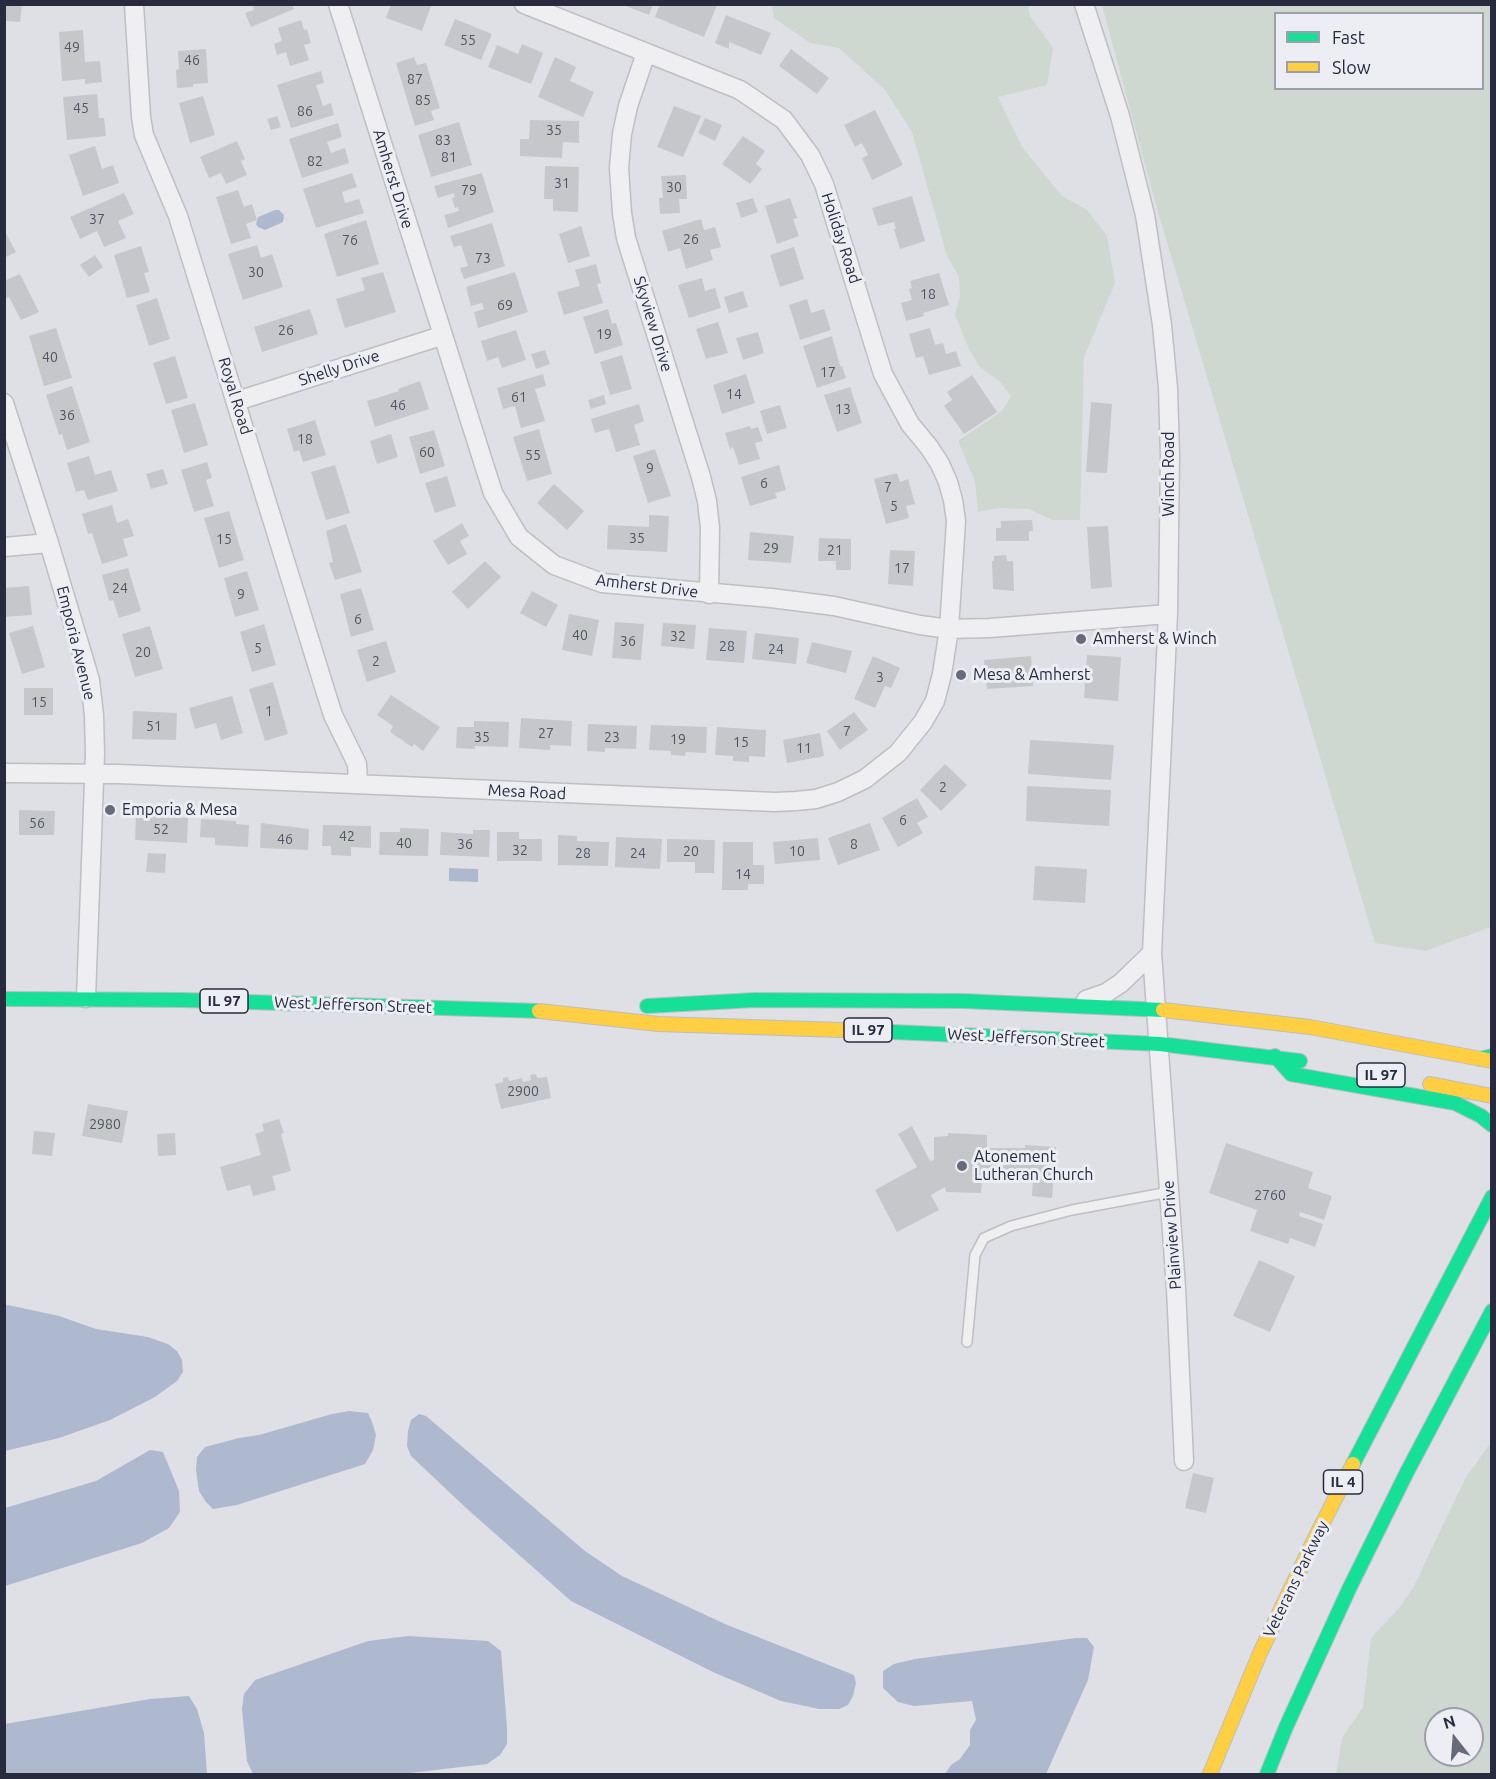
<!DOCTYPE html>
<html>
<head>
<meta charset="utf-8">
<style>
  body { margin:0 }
  #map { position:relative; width:1496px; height:1779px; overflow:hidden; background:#dfe0e5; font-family:Ubuntu,sans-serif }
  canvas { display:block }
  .frame { position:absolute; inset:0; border:6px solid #272b3d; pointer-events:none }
  .legend { position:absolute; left:1274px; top:12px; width:210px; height:78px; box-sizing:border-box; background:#eceef4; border:2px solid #9da0ab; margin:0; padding:8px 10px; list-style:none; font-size:18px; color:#272b3d }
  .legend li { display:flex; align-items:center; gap:12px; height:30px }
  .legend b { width:30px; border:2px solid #9da0ab }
  .north { position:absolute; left:1424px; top:1707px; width:60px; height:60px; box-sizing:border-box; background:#eceef4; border:2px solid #9da0ab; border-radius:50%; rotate:343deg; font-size:16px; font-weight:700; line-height:24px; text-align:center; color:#272b3d }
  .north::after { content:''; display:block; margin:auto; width:21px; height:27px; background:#676a78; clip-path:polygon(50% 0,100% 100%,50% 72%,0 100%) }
</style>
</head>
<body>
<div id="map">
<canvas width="1496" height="1779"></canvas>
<div class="frame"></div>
<ul class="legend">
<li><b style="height:8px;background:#16e098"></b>Fast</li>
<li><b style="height:8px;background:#ffcf43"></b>Slow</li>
</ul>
<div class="north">N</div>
</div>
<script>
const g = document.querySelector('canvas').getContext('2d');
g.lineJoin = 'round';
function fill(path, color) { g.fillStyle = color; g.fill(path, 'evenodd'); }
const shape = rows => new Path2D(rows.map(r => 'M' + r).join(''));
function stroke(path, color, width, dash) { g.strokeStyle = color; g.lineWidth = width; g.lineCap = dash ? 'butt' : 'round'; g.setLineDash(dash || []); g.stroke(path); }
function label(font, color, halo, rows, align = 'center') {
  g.font = font + ' Ubuntu,sans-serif'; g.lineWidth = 6; g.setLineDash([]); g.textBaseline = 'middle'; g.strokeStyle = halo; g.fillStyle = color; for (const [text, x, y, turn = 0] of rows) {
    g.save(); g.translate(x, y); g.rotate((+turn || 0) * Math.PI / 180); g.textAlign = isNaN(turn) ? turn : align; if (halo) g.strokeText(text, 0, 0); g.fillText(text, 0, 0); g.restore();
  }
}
fill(shape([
  [772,5,1028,5,1030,16,1053,48,1047,85,998,97,1022,147,1062,196,1087,210,1107,236,1115,283,1084,357,1080,520,1052,520,1029,509,998,508,978,512,975,481,958,441,1002,411,1011,396,1000,382,979,366,969,349,955,315,960,296,959,277,947,256,912,132,885,90,839,48,810,43,774,18],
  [1102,5,1491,5,1491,927,1425,951,1375,943,1156,205],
  [1276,14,1482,14,1482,88,1276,88],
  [1491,1442,1491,1774,1336,1774,1342,1738,1363,1707,1371,1638,1400,1607,1413,1588,1465,1479],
  [1436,1719,1472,1719,1472,1755,1436,1755]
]), '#ced7d0');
fill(shape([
  [275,210,279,210,284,215,283,222,265,230,258,227,256,224,258,217],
  [449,868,478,869,478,882,449,881],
  [8,1305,59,1316,96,1329,148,1337,168,1344,177,1351,182,1360,183,1372,177,1381,155,1397,110,1420,59,1438,5,1451,4,1306],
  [349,1411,368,1413,372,1422,376,1435,373,1450,365,1464,237,1505,213,1509,206,1502,199,1491,196,1470,197,1457,205,1447,239,1438,259,1435,332,1414],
  [419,1414,426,1416,585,1551,622,1576,725,1624,854,1675,856,1683,853,1696,848,1705,839,1709,819,1709,781,1701,713,1672,571,1601,465,1507,411,1456,407,1446,408,1431,411,1420],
  [150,1450,163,1452,179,1491,180,1512,169,1528,142,1543,5,1586,5,1508,96,1481],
  [408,1636,488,1641,501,1651,507,1728,507,1744,500,1755,487,1764,401,1774,253,1774,247,1761,242,1709,244,1694,255,1680,368,1641],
  [1076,1638,1087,1638,1094,1647,1088,1680,1046,1774,945,1774,951,1765,960,1759,970,1745,970,1730,976,1720,972,1701,914,1706,898,1702,883,1688,883,1671,894,1664,915,1659],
  [189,1696,197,1709,204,1733,207,1774,5,1774,5,1724,150,1699]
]), '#aeb8cf');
fill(shape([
  [4,4,22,4,20,22,4,21],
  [252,4,292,4,294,9,251,27,245,13,254,10],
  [391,4,426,4,431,6,422,31,386,18],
  [621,4,653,4,649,15],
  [660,4,715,4,717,5,704,37,655,17],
  [726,15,771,33,761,55,729,42,729,49,715,43],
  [455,19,492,34,481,60,444,45],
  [301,20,304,30,307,29,311,43,304,45,309,60,290,66,286,52,277,55,274,44,282,41,278,28],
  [83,30,85,62,100,61,102,82,85,84,85,79,62,81,59,32],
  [522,44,543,53,531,84,488,67,497,45,518,54],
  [206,49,208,83,193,84,193,87,177,88,176,70,179,69,178,51],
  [791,49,829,78,817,94,779,66],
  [414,57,417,65,426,63,440,108,431,111,434,120,415,126,396,63],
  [555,57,576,67,570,81,594,92,583,117,538,97],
  [321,71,324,83,316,85,323,106,331,103,334,115,291,128,277,85],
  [97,94,99,118,104,118,106,136,67,140,63,97],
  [203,96,215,135,190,143,179,103],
  [674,106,701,116,683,157,657,147],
  [875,110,903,165,872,180,862,158,868,155,862,143,855,147,844,125],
  [277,116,281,127,271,130,267,119],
  [705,118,722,125,715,141,698,133],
  [530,120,579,121,579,143,563,142,562,158,520,156,520,139,529,139],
  [459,122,472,165,431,177,418,135],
  [338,123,342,137,327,142,331,153,345,148,349,163,302,178,289,139],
  [743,136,765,151,756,164,762,169,750,184,722,164],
  [237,141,245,159,241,161,247,175,226,184,221,173,209,178,200,157],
  [95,146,102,169,113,165,119,183,83,196,69,155],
  [545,166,579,167,578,212,553,211,553,199,544,199],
  [352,173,357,187,342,192,345,203,359,199,364,213,316,228,303,189],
  [482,173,494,212,448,228,444,215,459,211,458,207,455,208,452,198,455,197,454,193,438,198,434,186],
  [686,175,687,199,679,199,680,213,660,214,659,198,663,198,661,176],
  [238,190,244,207,252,204,257,220,246,224,251,238,231,244,216,197],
  [124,193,134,214,118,221,126,238,104,247,97,231,80,239,70,217],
  [912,196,925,241,900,249,894,229,896,229,894,222,878,226,872,208],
  [753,198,758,212,741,218,736,203],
  [790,198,797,218,793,219,799,236,777,244,765,206],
  [701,219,704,230,715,227,721,247,710,250,713,260,686,269,680,248,668,252,662,231],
  [366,220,379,264,337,277,324,234],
  [492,223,505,266,464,279,460,268,468,266,461,245,454,247,450,236],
  [581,226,590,256,568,263,559,234],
  [4,230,16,252,4,258],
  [257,245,261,258,272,254,283,287,243,300,228,254],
  [141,246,149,272,144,273,150,292,127,298,114,255],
  [794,247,804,279,780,287,770,255],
  [95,255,103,267,89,277,80,265],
  [596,264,601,283,597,284,603,303,564,315,557,292,580,286,575,270],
  [383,272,396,312,345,328,336,299,365,290,361,278],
  [515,272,528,312,478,328,474,312,484,309,482,303,471,306,466,287],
  [939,273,949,305,923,313,924,316,906,321,901,303,912,300,909,289,912,288,910,281],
  [20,274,39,312,21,320,9,297,4,299,4,281],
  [702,278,705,291,715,288,721,308,689,318,678,285],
  [743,291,748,307,729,313,724,297],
  [157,298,170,339,149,346,136,305],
  [807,299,811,313,824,309,831,330,800,340,789,305],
  [310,309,318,334,262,352,254,327],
  [608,309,612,324,616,323,623,345,595,354,583,317],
  [718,322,728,353,706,359,696,329],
  [56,328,72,378,44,386,29,336],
  [930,328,935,345,943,343,946,354,956,351,961,366,929,375,923,356,916,358,909,334],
  [516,330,526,360,502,368,498,357,487,361,481,341],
  [758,332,764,353,743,360,736,338],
  [832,336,840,366,842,366,846,378,817,388,803,346],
  [545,350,550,364,536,369,531,354],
  [622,355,632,389,610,395,600,362],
  [175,356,188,398,166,404,153,363],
  [543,374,546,386,535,389,545,421,521,428,515,406,503,409,497,388],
  [746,374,755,403,722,414,713,385],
  [972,375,997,412,964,434,944,406,952,400,947,392],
  [420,381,429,409,375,427,367,401,399,391,398,389],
  [72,386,90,442,67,450,62,434,59,435,46,395],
  [850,387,862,423,837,432,824,395],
  [604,395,606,404,591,409,588,400],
  [1091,402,1112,404,1107,473,1086,472],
  [195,403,208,445,184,453,171,410],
  [639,404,644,421,634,425,640,445,616,452,609,429,595,433,591,419],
  [780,405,787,428,767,434,760,411],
  [315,420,326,455,303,462,299,450,294,452,287,429],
  [750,426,751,429,758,427,763,441,755,443,760,459,739,465,733,447,730,449,725,433],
  [539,429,552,474,527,481,513,437],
  [434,430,445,466,420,474,409,437],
  [391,434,398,457,377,464,370,441],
  [655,449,671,496,648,503,633,456],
  [89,456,95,475,111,470,118,491,88,500,84,490,76,492,67,463],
  [207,462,212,478,206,480,214,506,194,512,181,470],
  [335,465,350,513,326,520,311,472],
  [779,465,786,490,775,493,777,498,750,506,741,477],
  [163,469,168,484,151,489,146,474],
  [897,473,900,482,908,479,915,504,906,506,909,518,886,524,874,479],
  [447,476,456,506,435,513,425,483],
  [554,484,584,511,567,530,537,503],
  [112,505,117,523,128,519,134,536,123,539,128,556,102,564,92,533,88,534,82,514],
  [229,511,244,560,219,568,204,518],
  [649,515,669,516,667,552,607,549,608,525,649,527],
  [1032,520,1033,531,1029,531,1029,541,996,541,996,528,1001,528,1001,521],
  [462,523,469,536,460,541,467,554,448,565,433,541],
  [346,524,362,572,335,580,329,563,333,562,326,531],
  [1108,526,1112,587,1091,589,1087,527],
  [750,532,794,536,791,563,748,560],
  [819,538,851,539,851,570,836,570,836,561,818,561],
  [890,550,915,551,913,586,888,584],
  [1006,555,1007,561,1013,561,1014,591,993,589,992,561,994,561,994,556],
  [485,561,501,577,468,609,452,592],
  [128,568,141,611,119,618,113,600,109,601,102,575],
  [247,571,259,610,235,617,224,578],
  [29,586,32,615,4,617,4,588],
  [361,588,374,630,351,637,340,594],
  [532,591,558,605,546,627,520,613],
  [569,614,599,620,592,656,562,650],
  [615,622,644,624,641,660,612,658],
  [663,623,696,625,694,649,661,646],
  [264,624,276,665,252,672,240,632],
  [33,626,45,667,22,674,9,633],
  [150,626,163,669,135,677,122,634],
  [709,628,747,631,744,663,706,660],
  [755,633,799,638,796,664,752,659],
  [386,641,396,672,367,682,357,650],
  [812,642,852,651,846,673,806,663],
  [1087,655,1121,657,1118,701,1084,698],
  [873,656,900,668,891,688,885,686,875,708,854,699],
  [1031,656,1033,686,987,689,984,660],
  [273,682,288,734,265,741,249,689],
  [24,688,53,688,53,715,24,715],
  [391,695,440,727,423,751,414,744,412,747,390,732,393,726,377,715],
  [232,696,243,733,221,740,216,723,195,729,189,708],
  [133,711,177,713,176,740,132,739],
  [854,712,868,730,840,750,827,731],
  [521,718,572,721,571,746,550,745,550,750,519,748],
  [474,721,509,722,508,747,475,746,475,749,456,748,457,727,474,727],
  [588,724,637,726,636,749,605,748,605,752,587,751],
  [651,725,707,727,706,753,686,752,685,756,671,755,671,751,649,750],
  [717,727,766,730,765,757,749,756,749,762,733,761,733,756,715,755],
  [820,733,824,756,787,763,783,740],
  [1030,740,1114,745,1111,780,1028,774],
  [945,764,967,785,941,811,920,790],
  [1027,786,1111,790,1109,826,1026,821],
  [917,798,928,817,917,823,923,833,898,847,882,818],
  [19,810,55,811,54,835,19,835],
  [155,813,171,814,170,817,188,818,187,843,135,840,136,815,155,816],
  [201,819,236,821,236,824,249,825,248,847,215,845,215,838,200,837],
  [261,823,309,829,308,850,260,848],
  [870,823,880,850,838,865,828,838],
  [323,825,371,826,371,848,351,847,351,856,331,855,331,846,322,846],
  [400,828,429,829,428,856,379,855,380,832,400,832],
  [473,830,490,830,489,857,440,855,441,832,473,834],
  [497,832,519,832,519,839,542,839,542,861,497,861],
  [558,835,577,836,577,841,609,842,608,866,558,865],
  [616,837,662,839,660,869,615,867],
  [818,838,820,860,775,864,773,842],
  [667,839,715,840,714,873,695,873,695,862,667,862],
  [723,842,753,842,753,865,764,865,764,884,748,884,748,890,722,890],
  [148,853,166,854,165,873,146,872],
  [1035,866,1087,869,1085,903,1033,900],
  [536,1074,537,1078,547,1077,551,1098,501,1109,495,1084,503,1082,503,1078,508,1077,509,1081,522,1078,523,1082,531,1080,530,1075],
  [88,1104,128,1111,122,1143,82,1136],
  [279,1119,284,1133,281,1134,291,1171,272,1176,276,1190,253,1196,250,1185,227,1191,220,1167,261,1155,255,1134,264,1131,262,1124],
  [912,1126,930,1161,934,1160,934,1137,948,1136,948,1133,987,1135,987,1148,1025,1148,1025,1145,1056,1147,1052,1198,1032,1196,1033,1178,982,1178,981,1193,946,1192,945,1187,931,1195,939,1210,897,1232,875,1190,917,1167,898,1134],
  [34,1131,55,1133,52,1156,32,1154],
  [175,1133,176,1155,158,1156,157,1134],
  [1226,1143,1313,1172,1308,1188,1332,1196,1324,1220,1300,1212,1299,1216,1323,1224,1315,1247,1290,1238,1288,1244,1250,1231,1257,1210,1209,1193],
  [1259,1260,1295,1276,1270,1332,1233,1316],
  [1193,1473,1214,1478,1206,1513,1185,1508]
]), '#c5c7cb');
const lane = shape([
  [967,1342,975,1255,984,1238,1011,1226,1072,1210,1169,1192]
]);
const street = shape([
  [134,4,141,117,144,135,178,216,326,693,333,715,357,764,358,784],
  [338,4,493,493,519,537,554,565,602,583,771,598,834,606,920,625,949,629,990,628,1168,614],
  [1084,4,1120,116,1145,215,1162,325,1168,388,1170,456,1168,614,1152,953,1176,1288,1184,1461],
  [646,53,628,106,622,134,619,168,622,213,626,238,701,477,707,501,710,528,709,594],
  [237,401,441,336],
  [4,403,49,543,90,680,94,715,95,754,86,998],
  [4,547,49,543],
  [4,773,119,774,775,802,796,801,816,799,838,792,865,779,898,753,923,722,935,701,942,674,949,629,956,521,953,500,948,482,940,464,929,447,910,424,883,374,824,184,810,155,784,120,740,90,524,4],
  [1086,1000,1106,993,1121,983,1152,953]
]);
const fast = shape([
  [4,999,183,1000,539,1011],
  [647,1006,755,1000,963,1001,1163,1010],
  [871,1031,1160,1044,1300,1061],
  [1275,1056,1291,1074,1455,1103,1481,1116,1492,1125],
  [1480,1059,1492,1056],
  [1353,1464,1492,1197],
  [1267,1774,1286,1727,1349,1589,1407,1472,1492,1311]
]);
const slow = shape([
  [1163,1010,1310,1027,1492,1061],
  [539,1011,659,1024,871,1031],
  [1430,1084,1492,1096],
  [1210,1774,1260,1653,1317,1534,1353,1464]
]);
stroke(lane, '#bebec3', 12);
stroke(street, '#bebec3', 21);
stroke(fast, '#bcbdc2', 16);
stroke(slow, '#bcbdc2', 16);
stroke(lane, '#efeff1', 9);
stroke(street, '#efeff1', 18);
stroke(fast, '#16e098', 14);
stroke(slow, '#ffcf43', 14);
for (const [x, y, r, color] of [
  [1081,639,6,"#676a78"],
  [961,675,6,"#676a78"],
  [110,810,6,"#676a78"],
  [962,1166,6,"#676a78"]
]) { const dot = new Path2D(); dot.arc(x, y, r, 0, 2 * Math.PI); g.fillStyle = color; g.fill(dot); stroke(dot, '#eceef4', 2); }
label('14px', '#505462', null, [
  ["55",468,40],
  ["49",72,47],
  ["46",192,60],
  ["87",415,79],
  ["85",423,100],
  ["45",81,108],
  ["86",305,111],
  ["35",554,130],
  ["83",443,140],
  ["81",449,157],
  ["82",315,161],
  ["31",562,183],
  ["30",674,187],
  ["79",469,190],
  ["37",97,219],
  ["26",691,239],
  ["76",350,240],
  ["73",483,258],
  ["30",256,272],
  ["18",928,294],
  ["69",505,305],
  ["26",286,330],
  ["19",604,334],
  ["40",50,357],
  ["17",828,372],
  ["14",734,394],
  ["61",519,397],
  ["46",398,405],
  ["13",843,409],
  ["36",67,415],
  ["18",305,439],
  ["60",427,452],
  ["55",533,455],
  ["9",650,468],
  ["6",764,483],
  ["7",888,487],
  ["5",894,506],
  ["35",637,538],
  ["15",224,539],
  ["29",771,548],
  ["21",835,550],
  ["17",902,568],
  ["24",120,588],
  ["9",241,594],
  ["6",358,619],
  ["40",580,635],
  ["32",678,636],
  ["36",628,641],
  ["28",727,646],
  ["5",258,648],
  ["24",776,649],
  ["20",143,652],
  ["2",376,661],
  ["3",880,677],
  ["15",39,702],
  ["1",269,711],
  ["51",154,726],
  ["7",847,731],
  ["27",546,733],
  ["35",482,737],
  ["23",612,737],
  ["19",678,739],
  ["15",741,742],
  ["11",804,748],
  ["2",943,787],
  ["6",903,820],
  ["56",37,823],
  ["52",161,829],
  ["42",347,836],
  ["46",285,839],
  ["40",404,843],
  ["36",465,844],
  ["8",854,844],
  ["32",520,850],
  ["20",691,851],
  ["10",797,851],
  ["28",583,853],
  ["24",638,853],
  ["14",743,874],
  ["2900",523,1091],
  ["2980",105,1124],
  ["2760",1270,1195]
]);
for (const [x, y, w] of [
  [224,1001,48],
  [868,1030,48],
  [1381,1075,48],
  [1343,1482,39]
]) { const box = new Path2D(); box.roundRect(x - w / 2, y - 12, w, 24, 4.5); g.fillStyle = '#eceef4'; g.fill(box); stroke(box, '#272b3d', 1.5); }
label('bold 15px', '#272b3d', null, [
  ["IL 97",224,1001],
  ["IL 97",868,1030],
  ["IL 97",1381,1075],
  ["IL 4",1343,1482]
]);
label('16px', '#272b3d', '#eceef4', [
  ["Amherst Drive",393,179,73],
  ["Holiday Road",841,238,72],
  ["Skyview Drive",653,324,73],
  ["Shelly Drive",339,368,-18],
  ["Royal Road",235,396,73],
  ["Winch Road",1169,474,-90],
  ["Amherst Drive",647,586,7],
  ["Emporia Avenue",76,643,76],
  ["Mesa Road",527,792,3],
  ["West Jefferson Street",353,1005,2],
  ["West Jefferson Street",1026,1038,3],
  ["Plainview Drive",1172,1235,-94],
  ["Veterans Parkway",1296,1579,-64]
]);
label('16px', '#272b3d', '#eceef4', [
  ["Amherst & Winch",1093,639],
  ["Mesa & Amherst",973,675],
  ["Emporia & Mesa",122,810],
  ["Atonement",974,1157],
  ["Lutheran Church",974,1175]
], 'left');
</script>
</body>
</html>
